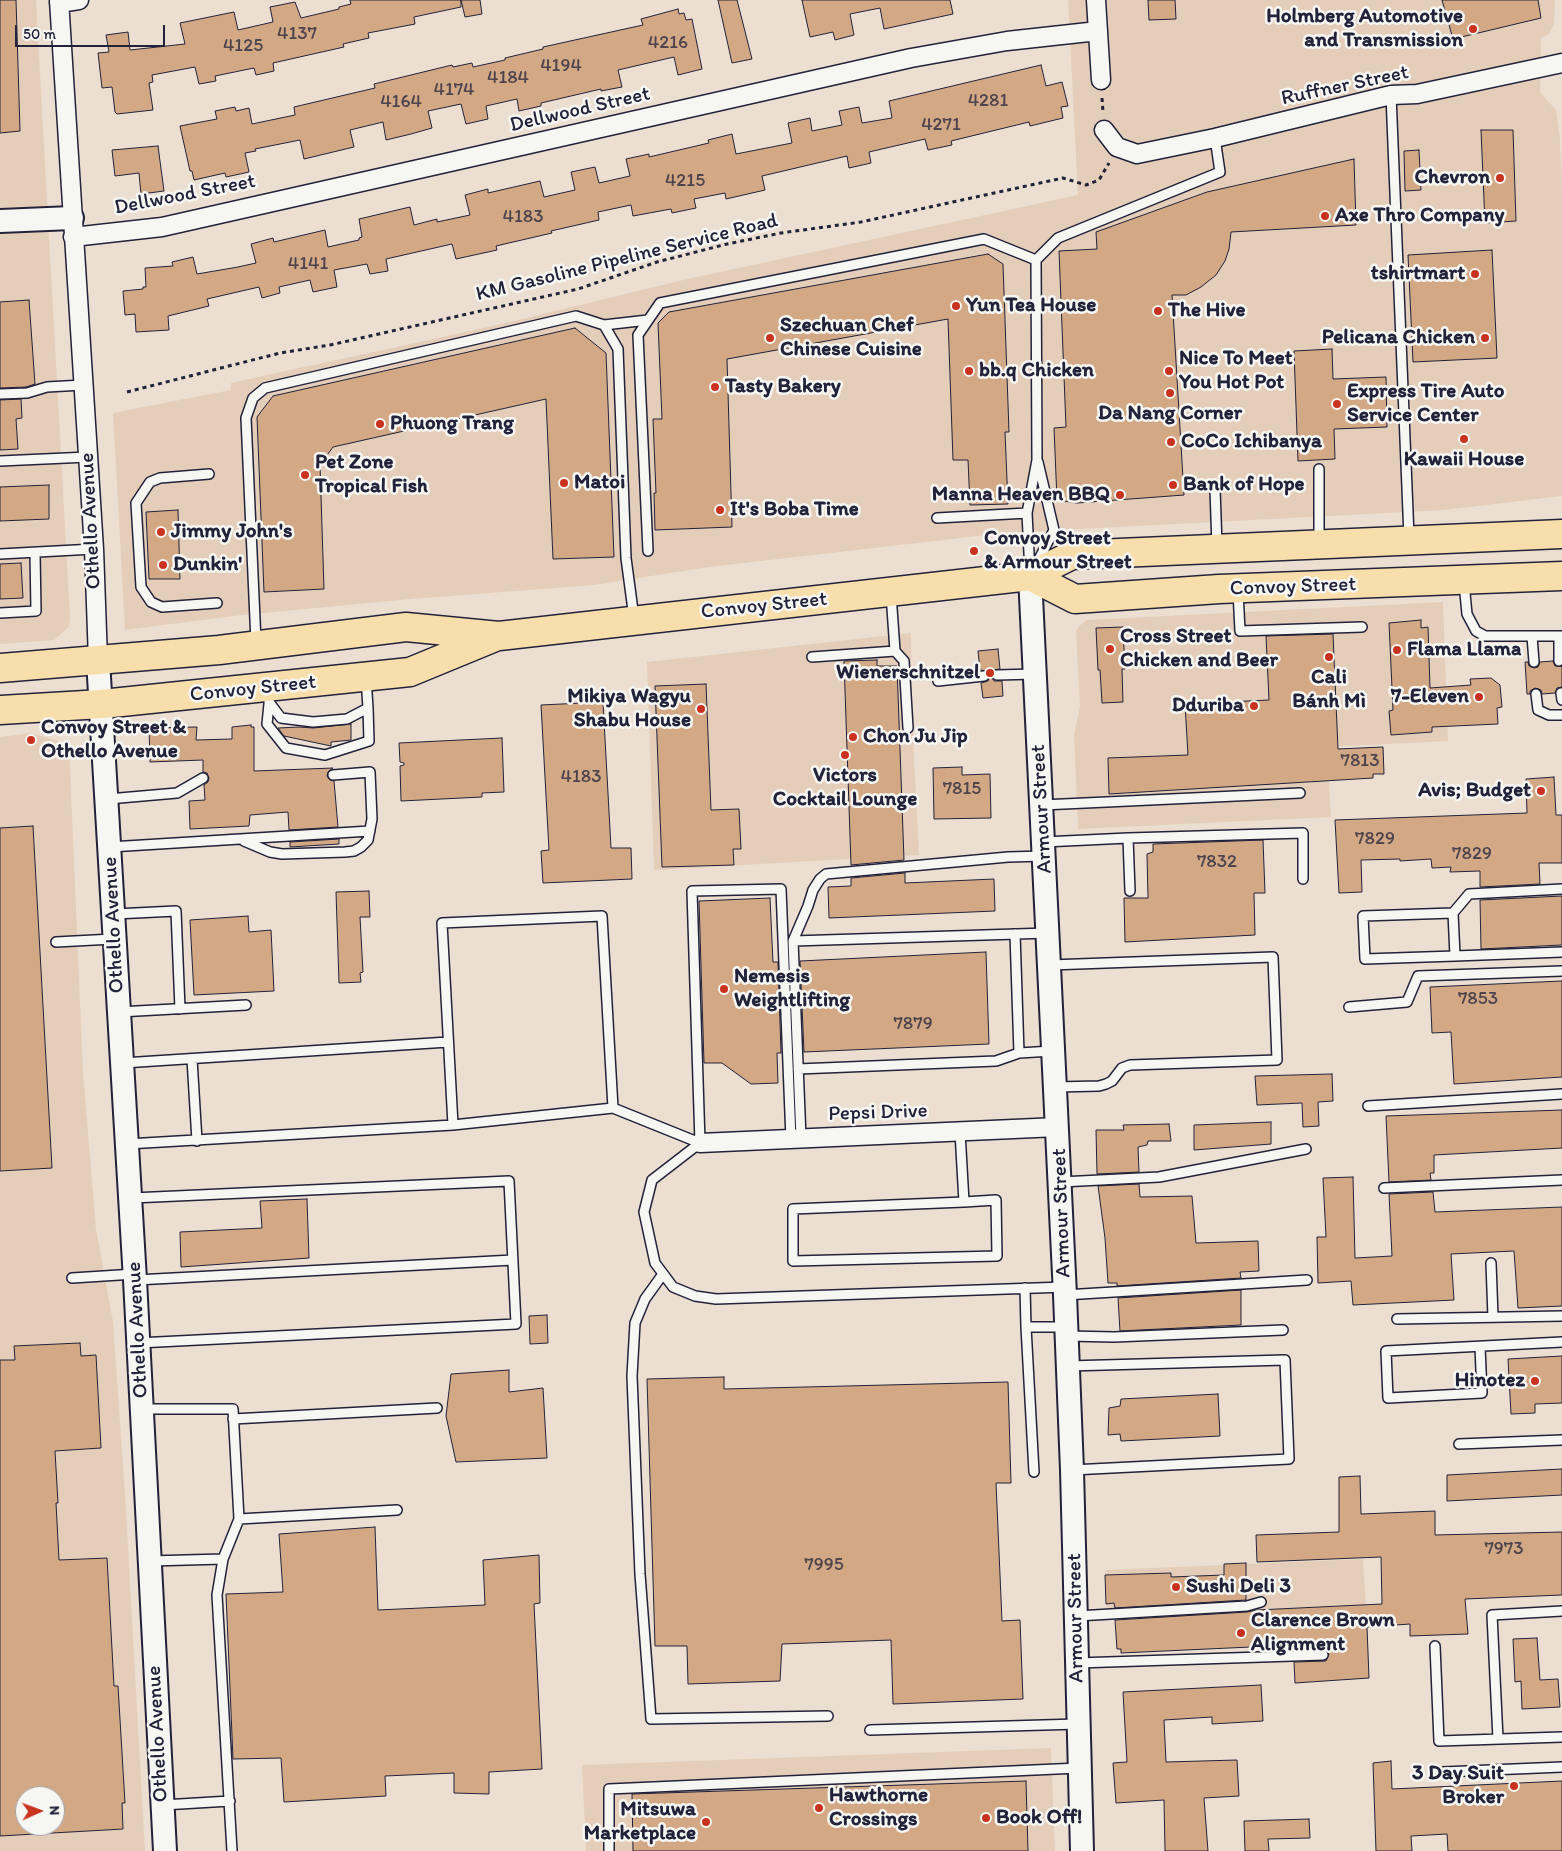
<!DOCTYPE html>
<html>
<head>
<meta charset="utf-8">
<style>
  body { margin:0 }
  #map { position:relative; width:1562px; height:1851px; overflow:hidden; background:#ecdfd1; font-family:Itim,sans-serif }
  canvas { display:block }
  .north { position:absolute; left:15px; top:1786px; width:50px; height:50px; box-sizing:border-box; background:#f6f6f2; border:1px solid #a1a1a9; border-radius:50%; rotate:88deg; font-size:14px; font-weight:700; line-height:20px; text-align:center; color:#22223b }
  .north::after { content:''; display:block; margin:auto; width:18px; height:22px; background:#c8321e; clip-path:polygon(50% 0,100% 100%,50% 72%,0 100%) }
  .scale { position:absolute; left:15px; top:25px; width:150px; height:22px; box-sizing:border-box; border:2px solid #22223b; border-top:0; padding-left:6px; font-size:15px; line-height:18px; white-space:nowrap; color:#22223b; -webkit-text-stroke:4px #f6f6f2; paint-order:stroke }
</style>
</head>
<body>
<div id="map">
<canvas width="1562" height="1851"></canvas>
<div class="north">N</div>
<div class="scale">50 m</div>
</div>
<script>
const g = document.querySelector('canvas').getContext('2d');
g.lineJoin = 'round';
function fill(path, color) { g.fillStyle = color; g.fill(path, 'evenodd'); }
const shape = rows => new Path2D(rows.map(r => 'M' + r).join(''));
function stroke(path, color, width, dash) { g.strokeStyle = color; g.lineWidth = width; g.lineCap = dash ? 'butt' : 'round'; g.setLineDash(dash || []); g.stroke(path); }
function label(font, color, halo, rows, align = 'center') {
  g.font = font + ' Itim,sans-serif'; g.lineWidth = 5; g.setLineDash([]); g.textBaseline = 'middle'; g.strokeStyle = halo; g.fillStyle = color; for (const [text, x, y, turn = 0] of rows) {
    g.save(); g.translate(x, y); g.rotate((+turn || 0) * Math.PI / 180); g.textAlign = isNaN(turn) ? turn : align; if (halo) g.strokeText(text, 0, 0); g.fillText(text, 0, 0); g.restore();
  }
}
fill(shape([
  [0,0,36,0,70,617,69,627,54,640,0,644],
  [1068,0,1555,0,1554,24,1549,34,1541,38,1540,92,1556,110,1560,139,1562,189,1562,496,1444,510,1004,533,709,567,594,585,411,599,242,615,125,630,113,413,231,390,231,383,502,324,683,280,1078,195],
  [1443,602,1448,741,1327,747,1331,817,1078,829,1074,735,1080,706,1076,632,1079,626,1087,620],
  [911,633,912,716,919,855,654,870,647,662],
  [31,733,69,744,83,1072,96,1229,113,1322,125,1493,145,1851,0,1851,0,737],
  [25,1796,55,1796,55,1826,25,1826],
  [1363,1559,1366,1605,1107,1617,1105,1570],
  [1051,1748,1055,1851,586,1851,582,1765]
]), '#e4ceba');
const building = shape([
  [0,0,16,0,20,131,0,133,0,0],
  [350,0,461,0,461,7,414,17,415,24,368,33,369,38,343,44,344,47,273,63,274,71,256,75,254,68,215,76,216,81,199,84,195,67,152,75,153,82,149,83,153,110,117,114,115,112,112,87,102,88,98,53,109,52,106,35,128,32,130,50,185,44,180,23,234,12,238,30,273,22,270,7,295,2,301,18,339,9,339,7,351,4,350,0],
  [461,0,480,0,482,14,465,17,461,0],
  [718,0,737,0,752,59,732,63,718,0],
  [802,0,950,0,953,14,884,29,880,8,850,14,854,35,835,40,833,32,810,37,802,0],
  [1148,0,1175,0,1176,19,1149,20,1148,0],
  [1442,0,1538,0,1541,18,1453,39,1442,0],
  [678,9,679,14,684,13,686,20,692,19,702,69,678,75,674,57,618,70,622,87,601,91,601,89,541,103,541,106,519,111,517,99,486,106,488,119,466,124,461,104,428,111,432,128,411,134,386,140,383,122,350,130,354,147,304,159,300,140,255,149,256,151,245,153,249,172,226,177,225,173,194,180,192,171,190,171,180,126,217,119,215,111,235,107,236,111,249,108,252,124,295,115,294,107,375,88,374,84,452,65,453,67,472,63,473,67,505,60,505,58,543,49,543,47,643,25,641,19,678,9],
  [1041,65,1046,86,1062,82,1068,106,1061,107,1063,118,1030,126,1029,122,951,141,952,145,928,150,925,139,869,152,871,163,849,168,847,156,762,176,765,190,726,199,725,193,694,199,696,208,672,213,671,209,633,216,631,205,598,212,599,220,551,231,552,233,496,246,497,250,456,259,452,244,386,259,388,271,370,274,367,264,334,270,337,287,313,292,310,280,279,287,280,293,262,298,259,287,207,299,209,306,168,316,169,330,136,332,135,314,125,315,123,291,143,289,143,287,146,287,145,268,173,266,172,262,193,257,197,274,238,267,256,263,251,244,273,238,274,242,325,230,328,247,359,240,359,238,362,237,359,219,410,207,414,225,437,219,437,222,470,215,465,195,488,189,488,193,540,181,544,197,575,190,571,172,595,167,599,183,630,176,626,159,649,154,649,157,709,143,708,140,732,134,736,154,792,143,788,123,810,118,812,131,842,125,839,111,859,107,862,123,892,118,889,101,1041,65],
  [1481,130,1513,130,1516,221,1485,223,1481,130],
  [158,146,164,191,141,194,139,173,115,176,112,150,158,146],
  [1419,150,1421,190,1405,191,1404,151,1419,150],
  [1354,159,1356,225,1231,232,1229,249,1225,261,1216,275,1201,287,1186,295,1172,295,1184,495,1077,503,1057,500,1054,428,1066,427,1059,251,1097,249,1096,232,1207,192,1354,159],
  [1492,250,1497,358,1413,362,1408,255,1492,250],
  [988,254,1003,264,1009,432,1005,432,1008,504,970,505,968,460,953,460,948,319,727,359,732,527,655,530,654,493,656,493,653,419,662,419,658,323,669,312,988,254],
  [29,300,35,384,26,387,0,388,0,302,29,300],
  [575,328,606,353,614,557,553,559,546,399,333,447,320,465,324,589,264,592,257,417,273,396,575,328],
  [1332,349,1333,379,1386,377,1387,427,1334,429,1335,459,1298,461,1294,351,1332,349],
  [21,399,22,418,16,419,18,449,0,450,0,400,21,399],
  [49,485,49,519,0,521,0,487,49,485],
  [178,510,180,579,149,579,146,512,178,510],
  [21,563,23,598,0,599,0,564,21,563],
  [1421,620,1421,628,1428,627,1430,688,1471,685,1470,679,1491,678,1500,685,1502,707,1497,708,1498,724,1432,727,1432,732,1391,735,1389,711,1393,710,1389,623,1421,620],
  [1123,627,1125,669,1122,669,1123,702,1102,703,1100,670,1098,670,1096,628,1123,627],
  [1333,634,1338,749,1383,747,1384,774,1373,774,1373,778,1109,794,1108,758,1188,755,1185,704,1269,700,1266,636,1333,634],
  [998,649,1000,669,993,670,991,676,994,681,1002,681,1003,696,983,698,981,683,988,681,990,676,987,671,980,670,978,651,998,649],
  [877,660,877,666,897,666,904,860,851,865,844,661,877,660],
  [1553,661,1555,666,1562,666,1562,687,1557,688,1555,693,1542,694,1541,690,1535,688,1530,691,1530,694,1527,694,1525,662,1528,662,1529,666,1534,668,1538,667,1540,662,1553,661],
  [706,684,711,810,739,809,741,849,733,849,734,865,662,867,655,686,706,684],
  [603,702,611,848,631,848,632,879,543,883,541,851,549,850,541,705,603,702],
  [351,724,351,740,331,742,331,746,284,736,278,728,299,727,313,728,351,724],
  [251,725,251,727,254,727,254,771,333,768,328,772,327,776,330,780,334,781,338,827,289,830,288,812,250,815,249,826,190,829,189,801,205,800,204,785,208,782,209,778,207,773,203,772,203,760,150,762,149,728,197,727,196,740,232,739,232,727,251,725],
  [502,738,504,792,482,793,482,797,401,801,400,766,404,765,404,763,400,762,399,743,502,738],
  [962,767,962,775,990,774,991,818,934,819,933,768,962,767],
  [1554,777,1556,815,1562,815,1562,863,1539,863,1540,884,1480,887,1480,871,1450,872,1451,867,1432,868,1431,859,1400,861,1400,859,1361,860,1362,892,1339,893,1335,820,1527,813,1526,779,1554,777],
  [33,826,52,1168,0,1171,0,828,33,826],
  [339,839,339,844,290,847,290,842,339,839],
  [1263,840,1265,893,1254,893,1255,935,1125,942,1124,898,1148,898,1147,854,1153,852,1153,844,1263,840],
  [905,873,905,883,994,879,995,911,829,918,828,887,851,886,851,878,905,873],
  [369,891,370,917,360,917,363,972,360,973,361,982,339,983,336,892,369,891],
  [1562,896,1562,945,1481,949,1480,900,1562,896],
  [770,898,773,962,778,962,781,1053,777,1053,778,1083,751,1084,722,1063,704,1063,699,901,770,898],
  [248,916,249,932,271,930,274,991,194,995,190,920,248,916],
  [986,952,989,1044,804,1052,800,961,986,952],
  [1562,981,1562,1077,1454,1084,1451,1032,1432,1033,1430,987,1562,981],
  [1332,1074,1333,1101,1318,1102,1319,1126,1303,1127,1302,1103,1257,1105,1255,1076,1332,1074],
  [1562,1110,1562,1148,1434,1155,1434,1173,1430,1173,1431,1180,1389,1182,1386,1116,1562,1110],
  [1271,1122,1271,1144,1194,1150,1194,1125,1271,1122],
  [1169,1124,1171,1141,1148,1141,1147,1145,1138,1147,1139,1172,1097,1174,1096,1130,1124,1130,1123,1125,1169,1124],
  [1353,1177,1355,1258,1392,1256,1389,1194,1433,1192,1435,1212,1562,1207,1562,1306,1518,1308,1514,1251,1451,1254,1454,1300,1353,1305,1351,1281,1318,1283,1317,1237,1326,1237,1323,1178,1353,1177],
  [1139,1184,1140,1197,1192,1196,1196,1243,1258,1241,1259,1271,1240,1272,1241,1278,1117,1286,1117,1283,1108,1283,1105,1238,1098,1186,1139,1184],
  [307,1199,309,1258,181,1267,180,1232,262,1228,260,1201,307,1199],
  [1241,1290,1241,1325,1120,1331,1118,1298,1241,1290],
  [547,1315,548,1343,530,1344,529,1316,547,1315],
  [80,1343,81,1356,96,1355,101,1448,55,1451,58,1503,56,1503,59,1560,107,1558,114,1686,118,1686,125,1803,122,1803,123,1829,0,1836,0,1360,15,1360,14,1346,80,1343],
  [25,1796,55,1796,55,1826,25,1826,25,1796],
  [1562,1356,1562,1403,1535,1404,1535,1413,1511,1414,1508,1359,1562,1356],
  [509,1370,509,1392,543,1388,547,1458,456,1462,446,1416,451,1374,509,1370],
  [724,1377,724,1389,1008,1382,1011,1483,996,1483,1002,1621,1020,1620,1023,1699,893,1704,891,1640,782,1644,780,1681,688,1684,687,1646,655,1646,647,1379,724,1377],
  [1218,1394,1220,1436,1121,1441,1120,1434,1108,1435,1109,1408,1120,1406,1121,1399,1218,1394],
  [1562,1469,1562,1495,1447,1501,1447,1475,1562,1469],
  [1360,1476,1361,1514,1435,1511,1435,1535,1562,1532,1562,1595,1465,1599,1468,1634,1410,1636,1410,1624,1367,1627,1369,1678,1295,1683,1294,1662,1326,1661,1329,1654,1326,1650,1323,1649,1294,1650,1294,1645,1121,1653,1121,1649,1117,1649,1115,1620,1247,1612,1257,1610,1382,1604,1381,1557,1257,1562,1256,1535,1339,1532,1339,1477,1360,1476],
  [375,1527,378,1610,485,1605,483,1560,539,1555,540,1603,534,1604,542,1769,489,1772,489,1794,454,1793,454,1773,385,1776,386,1796,284,1802,281,1758,233,1759,226,1594,283,1592,279,1534,375,1527],
  [1246,1563,1246,1600,1115,1608,1114,1603,1106,1604,1105,1575,1171,1573,1171,1577,1224,1575,1224,1564,1246,1563],
  [1537,1638,1540,1680,1558,1679,1560,1707,1522,1709,1521,1681,1515,1682,1513,1639,1537,1638],
  [1261,1685,1263,1721,1212,1724,1212,1717,1164,1720,1166,1762,1237,1760,1239,1796,1204,1798,1208,1851,1165,1851,1164,1800,1116,1803,1113,1763,1127,1762,1123,1692,1261,1685],
  [1391,1761,1392,1789,1562,1781,1562,1851,1448,1851,1447,1834,1411,1836,1412,1851,1376,1851,1373,1763,1391,1761],
  [1026,1781,1028,1851,633,1851,632,1794,1026,1781],
  [1309,1819,1310,1838,1268,1839,1269,1851,1245,1851,1244,1821,1309,1819]
]);
fill(building, '#d3a884');
stroke(building, '#22223b', 1);
const service = shape([
  [1391,95,1409,537],
  [1036,260,1058,238,1220,172,1215,138],
  [604,325,648,320],
  [0,394,27,393,47,387,83,385],
  [0,461,88,457],
  [1319,469,1319,541],
  [209,474,160,478,150,482,136,503,141,587,151,602,162,607,217,603],
  [1215,489,1217,546],
  [937,518,1027,513],
  [648,551,638,335,660,303,984,239,1036,260,1037,460,1027,513,1030,573],
  [0,554,94,549],
  [1036,565,1054,530,1038,462],
  [1464,583,1467,614,1476,631,1485,636,1562,636],
  [1238,591,1240,631,1362,627],
  [0,613,36,611,35,553],
  [1532,636,1534,662],
  [1559,636,1559,661],
  [256,642,246,418,253,398,265,388,576,316,604,325,618,349,626,558,634,618],
  [895,651,904,661,908,728],
  [812,657,895,651,891,594],
  [997,675,1034,674],
  [938,681,984,676],
  [1561,693,1562,700],
  [1536,694,1538,710,1549,715,1562,715],
  [269,702,281,718,313,722,347,719,368,708,366,678],
  [269,704,267,724,286,748,325,755,369,741,368,708],
  [108,799,177,793,203,778],
  [1042,805,1300,793],
  [1128,838,1303,833,1303,879],
  [244,841,270,852,282,854,345,852,354,851,361,847,368,840,372,819,370,772,333,775],
  [1044,842,1128,838,1130,891],
  [110,847,370,831],
  [1044,856,1008,857,826,874,820,879,813,890,808,906,793,941,1048,933],
  [1453,913,1469,894,1562,889],
  [115,914,176,911,180,1009],
  [1015,934,1019,1053],
  [793,941,801,1138],
  [56,942,113,939],
  [1455,956,1453,913,1363,916,1365,959,1455,956,1562,952],
  [1050,965,1273,957,1277,1060,1130,1065,1122,1068,1112,1081,1106,1084,1099,1086,1056,1087],
  [1349,1007,1407,1002,1418,976,1562,971],
  [119,1012,246,1005],
  [192,1059,197,1141],
  [123,1063,448,1042],
  [798,1069,996,1061,1019,1053,1052,1051],
  [1368,1106,1562,1094],
  [613,1108,453,1125,442,923,602,916,613,1108,700,1143],
  [960,1132,964,1202,996,1200,997,1256,793,1261,793,1209,964,1202],
  [700,1143,692,891,781,889,791,1139],
  [700,1143,652,1180,644,1212,655,1263,673,1287,695,1296,716,1299,1065,1287],
  [127,1144,453,1125],
  [1061,1182,1159,1177,1306,1149],
  [1384,1188,1562,1180],
  [132,1198,509,1181,516,1324,138,1343],
  [1491,1263,1493,1317],
  [663,1274,645,1299,635,1323,632,1376,640,1574,651,1719,828,1716],
  [72,1278,135,1274],
  [136,1280,513,1260],
  [1025,1288,1026,1327,1065,1327],
  [1065,1295,1307,1280],
  [1397,1319,1562,1316],
  [1026,1327,1034,1472],
  [1067,1336,1114,1337,1283,1330],
  [1480,1347,1482,1393,1388,1398,1386,1351,1562,1342],
  [1068,1366,1285,1360,1289,1459,1072,1470],
  [142,1409,233,1409,239,1519,223,1559,217,1595,232,1851],
  [233,1419,437,1408],
  [1459,1444,1562,1440],
  [239,1519,397,1510],
  [150,1561,223,1559],
  [1077,1616,1247,1606,1261,1602],
  [1435,1646,1439,1741,1562,1737],
  [1077,1663,1323,1655],
  [870,1730,1078,1724],
  [1498,1739,1492,1615,1562,1611],
  [1443,1772,1562,1767],
  [163,1805,230,1801],
  [609,1851,609,1789,1079,1768]
]);
const minor = shape([
  [59,0,94,549,98,660],
  [1096,0,1101,80],
  [59,3,79,0],
  [1104,130,1117,147,1137,154,1215,138,1391,95,1417,94,1562,63],
  [73,237,162,227,911,58,1007,41,1098,31],
  [700,1143,1058,1127]
]);
const tertiary = shape([
  [0,221,72,218],
  [1030,576,1065,1295,1072,1470,1082,1851],
  [98,660,135,1280,165,1851]
]);
const primary = shape([
  [1030,576,1075,599,1219,589,1562,576],
  [0,668,219,650,406,627,499,636,1030,576,1072,555,1562,534],
  [0,710,102,704,410,672,495,637]
]);
stroke(service, '#22223b', 12);
stroke(minor, '#22223b', 21);
stroke(tertiary, '#22223b', 26);
stroke(primary, '#22223b', 31);
stroke(shape([
  [1102,98,1103,112],
  [127,392,280,353,330,345,578,289,657,262,727,244,781,233,861,222,1063,178,1086,185,1099,180,1109,163]
]), '#22223b', 3, [4, 4]);
stroke(service, '#f6f6f2', 9);
stroke(minor, '#f6f6f2', 18);
stroke(tertiary, '#f6f6f2', 22);
stroke(primary, '#f8deab', 28);
for (const [x, y, r, color] of [
  [1473,29,5,"#c8321e"],
  [1500,178,5,"#c8321e"],
  [1325,216,5,"#c8321e"],
  [1475,274,5,"#c8321e"],
  [956,306,5,"#c8321e"],
  [1158,311,5,"#c8321e"],
  [770,338,5,"#c8321e"],
  [1485,338,5,"#c8321e"],
  [969,371,5,"#c8321e"],
  [1169,371,5,"#c8321e"],
  [715,387,5,"#c8321e"],
  [1170,393,5,"#c8321e"],
  [1337,404,5,"#c8321e"],
  [380,424,5,"#c8321e"],
  [1464,439,5,"#c8321e"],
  [1171,442,5,"#c8321e"],
  [305,475,5,"#c8321e"],
  [564,483,5,"#c8321e"],
  [1173,485,5,"#c8321e"],
  [1120,495,5,"#c8321e"],
  [720,510,5,"#c8321e"],
  [161,532,5,"#c8321e"],
  [974,551,5,"#c8321e"],
  [163,565,5,"#c8321e"],
  [1110,649,5,"#c8321e"],
  [1397,650,5,"#c8321e"],
  [1329,657,5,"#c8321e"],
  [990,673,5,"#c8321e"],
  [1479,697,5,"#c8321e"],
  [1254,706,5,"#c8321e"],
  [701,709,5,"#c8321e"],
  [853,737,5,"#c8321e"],
  [31,740,5,"#c8321e"],
  [845,755,5,"#c8321e"],
  [1541,791,5,"#c8321e"],
  [724,989,5,"#c8321e"],
  [1535,1381,5,"#c8321e"],
  [1176,1587,5,"#c8321e"],
  [1241,1633,5,"#c8321e"],
  [1514,1786,5,"#c8321e"],
  [819,1808,5,"#c8321e"],
  [986,1818,5,"#c8321e"],
  [706,1822,5,"#c8321e"]
]) { const dot = new Path2D(); dot.arc(x, y, r, 0, 2 * Math.PI); g.fillStyle = color; g.fill(dot); stroke(dot, '#f6f6f2', 2); }
label('19px', '#4e444d', null, [
  ["4137",297,34],
  ["4216",668,43],
  ["4125",243,46],
  ["4194",561,66],
  ["4184",508,78],
  ["4174",454,90],
  ["4281",988,101],
  ["4164",401,102],
  ["4271",941,125],
  ["4215",685,181],
  ["4183",523,217],
  ["4141",308,264],
  ["7813",1360,761],
  ["4183",581,777],
  ["7815",962,789],
  ["7829",1375,839],
  ["7829",1472,854],
  ["7832",1217,862],
  ["7853",1478,999],
  ["7879",913,1024],
  ["7973",1504,1549],
  ["7995",824,1565]
]);
label('bold 21px', '#22223b', '#f6f6f2', [
  ["Holmberg Automotive",1463,17,"right"],
  ["and Transmission",1463,41,"right"],
  ["Chevron",1490,178,"right"],
  ["Axe Thro Company",1335,216],
  ["tshirtmart",1465,274,"right"],
  ["Yun Tea House",966,306],
  ["The Hive",1168,311],
  ["Szechuan Chef",780,326],
  ["Chinese Cuisine",780,350],
  ["Pelicana Chicken",1475,338,"right"],
  ["Nice To Meet",1179,359],
  ["You Hot Pot",1179,383],
  ["bb.q Chicken",979,371],
  ["Tasty Bakery",725,387],
  ["Express Tire Auto",1347,392],
  ["Service Center",1347,416],
  ["Da Nang Corner",1170,414,"center"],
  ["Phuong Trang",390,424],
  ["CoCo Ichibanya",1181,442],
  ["Kawaii House",1464,460,"center"],
  ["Pet Zone",315,463],
  ["Tropical Fish",315,487],
  ["Matoi",574,483],
  ["Bank of Hope",1183,485],
  ["Manna Heaven BBQ",1110,495,"right"],
  ["It's Boba Time",730,510],
  ["Jimmy John's",171,532],
  ["Convoy Street",984,539],
  ["& Armour Street",984,563],
  ["Dunkin'",173,565],
  ["Cross Street",1120,637],
  ["Chicken and Beer",1120,661],
  ["Flama Llama",1407,650],
  ["Wienerschnitzel",980,673,"right"],
  ["Cali",1329,678,"center"],
  ["Bánh Mì",1329,702,"center"],
  ["Mikiya Wagyu",691,697,"right"],
  ["Shabu House",691,721,"right"],
  ["7-Eleven",1469,697,"right"],
  ["Dduriba",1244,706,"right"],
  ["Convoy Street &",41,728],
  ["Othello Avenue",41,752],
  ["Chon Ju Jip",863,737],
  ["Victors",845,776,"center"],
  ["Cocktail Lounge",845,800,"center"],
  ["Avis; Budget",1531,791,"right"],
  ["Nemesis",734,977],
  ["Weightlifting",734,1001],
  ["Hinotez",1525,1381,"right"],
  ["Sushi Deli 3",1186,1587],
  ["Clarence Brown",1251,1621],
  ["Alignment",1251,1645],
  ["3 Day Suit",1504,1774,"right"],
  ["Broker",1504,1798,"right"],
  ["Hawthorne",829,1796],
  ["Crossings",829,1820],
  ["Mitsuwa",696,1810,"right"],
  ["Marketplace",696,1834,"right"],
  ["Book Off!",996,1818]
], 'left');
label('21px', '#22223b', '#f6f6f2', [
  ["Ruffner Street",1345,86,-12],
  ["Dellwood Street",580,110,-13],
  ["Dellwood Street",185,195,-11],
  ["KM Gasoline Pipeline Service Road",627,258,-14],
  ["Othello Avenue",91,521,-93],
  ["Convoy Street",1293,587,-2],
  ["Convoy Street",764,606,-6],
  ["Convoy Street",253,689,-6],
  ["Armour Street",1042,809,-93],
  ["Othello Avenue",114,925,-93],
  ["Pepsi Drive",878,1113,-2],
  ["Armour Street",1062,1213,-92],
  ["Othello Avenue",138,1330,-93],
  ["Armour Street",1076,1618,-91],
  ["Othello Avenue",158,1734,-93]
]);
</script>
</body>
</html>
